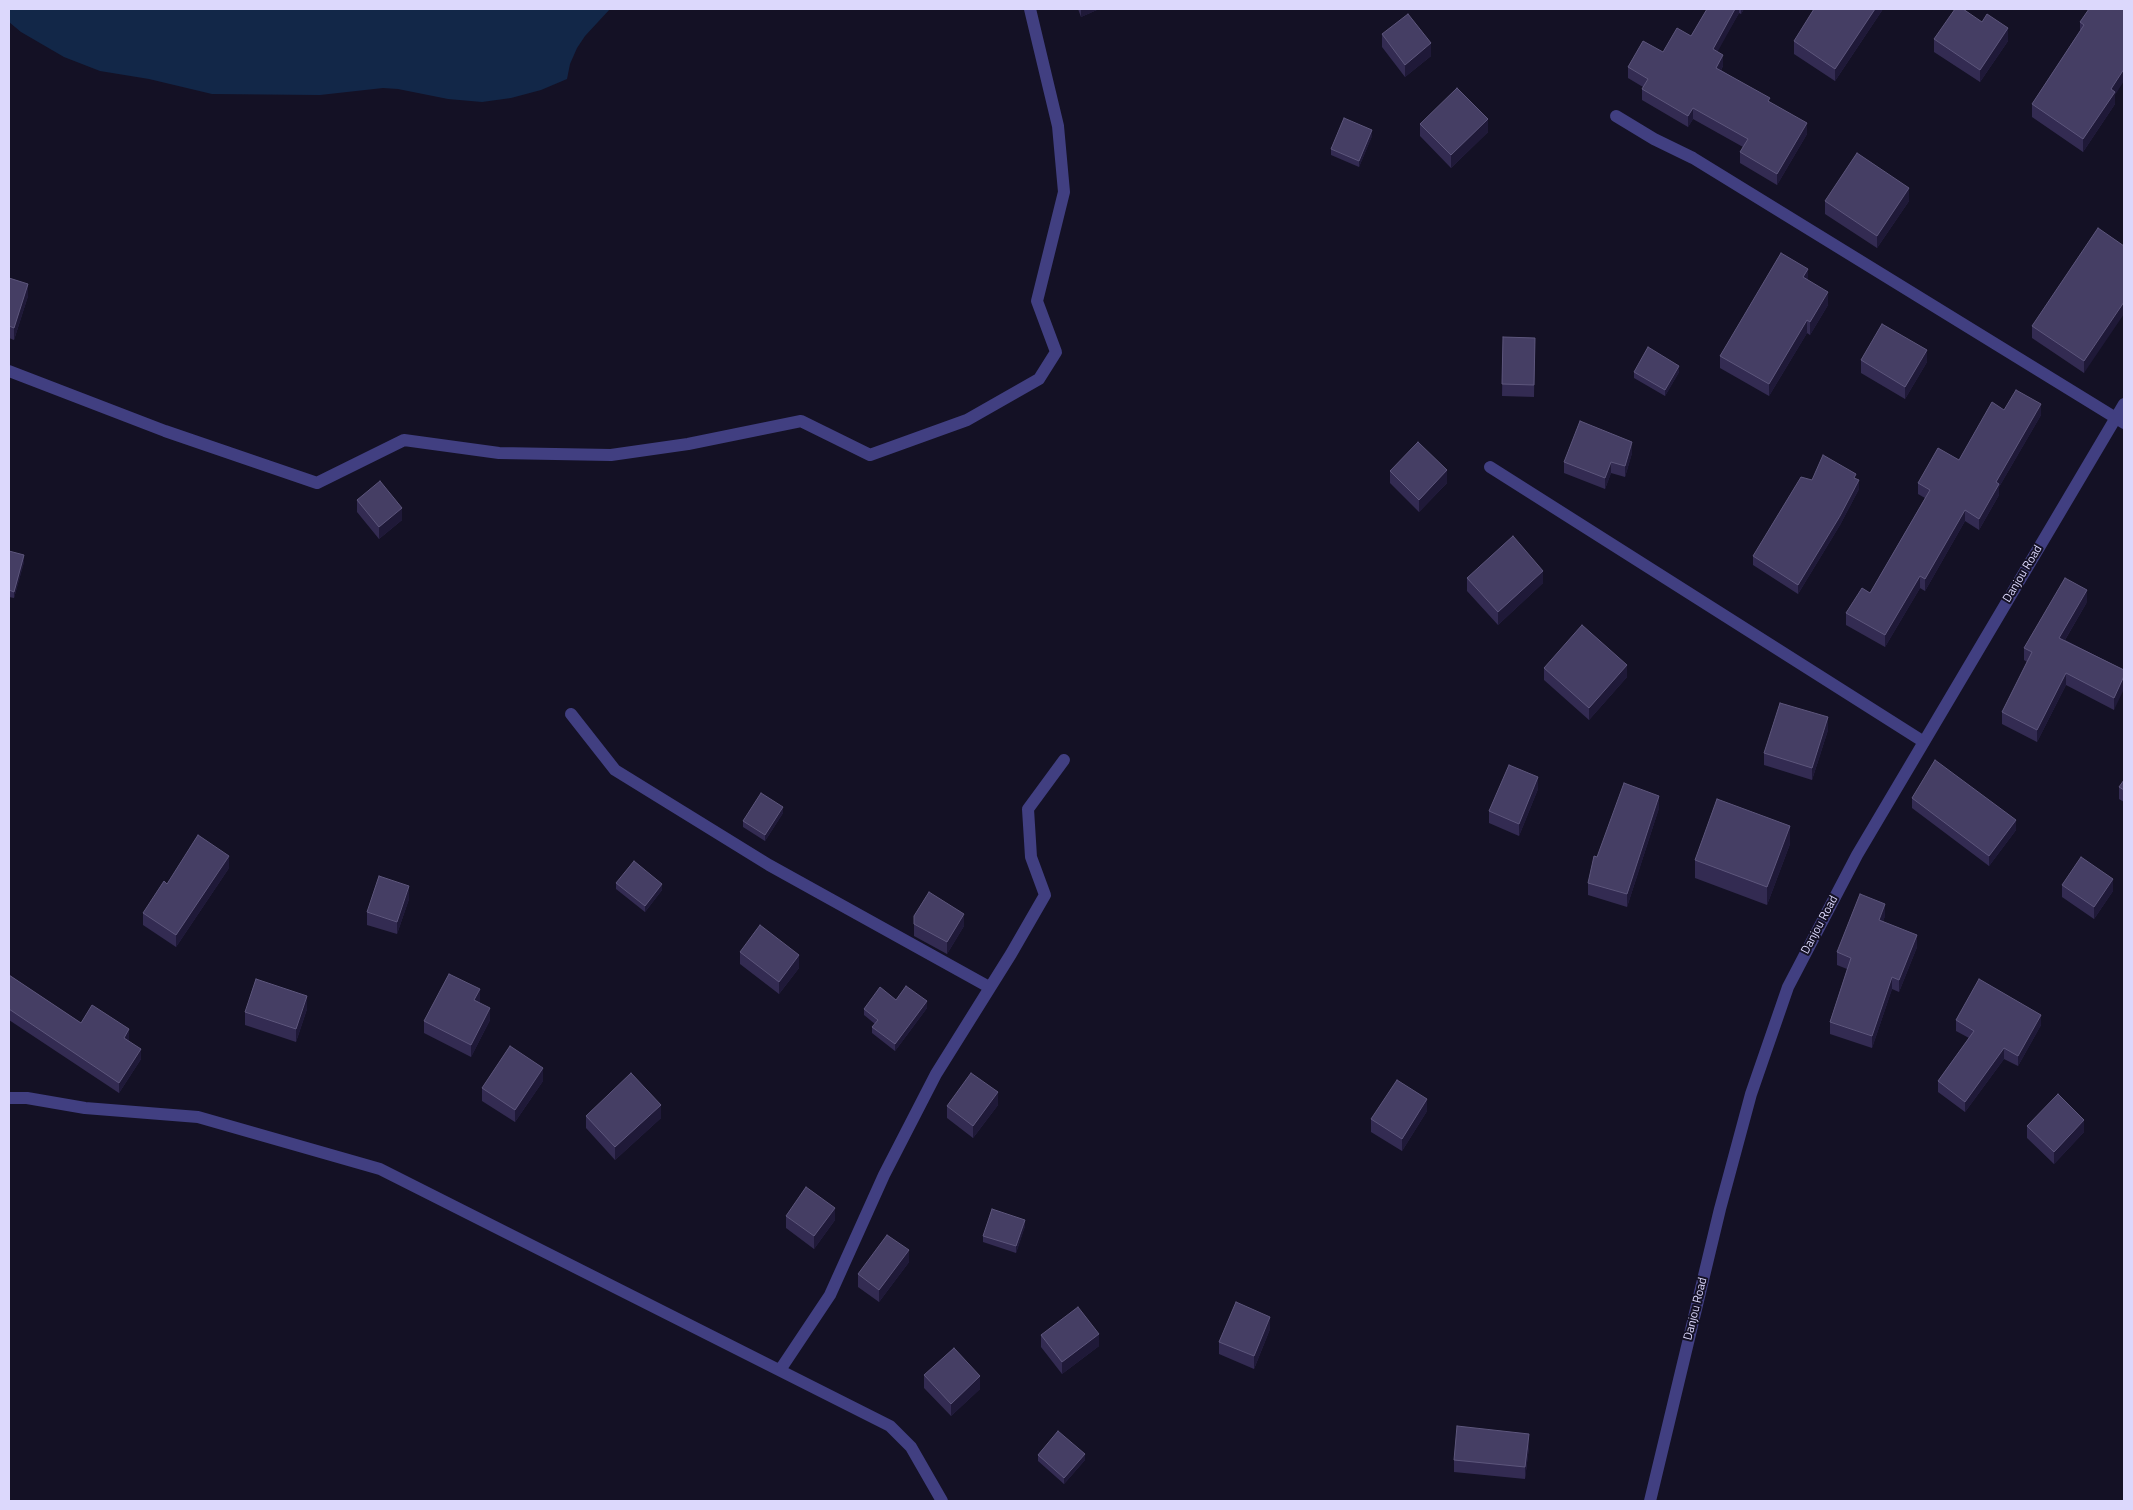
<!DOCTYPE html>
<html>
<head>
<meta charset="utf-8">
<style>
  body { margin:0 }
  #map { position:relative; width:2133px; height:1510px; overflow:hidden; background:#141125; font-family:"Titillium Web",sans-serif }
  canvas { display:block }
  .frame { position:absolute; inset:0; border:10px solid #dcd8fc; pointer-events:none }
</style>
</head>
<body>
<div id="map">
<canvas width="2133" height="1510"></canvas>
<div class="frame"></div>
</div>
<script>
const g = document.querySelector('canvas').getContext('2d');
g.lineJoin = 'round';
function fill(path, color) { g.fillStyle = color; g.fill(path, 'evenodd'); }
const shape = rows => new Path2D(rows.map(r => 'M' + r).join(''));
function stroke(path, color, width, dash) { g.strokeStyle = color; g.lineWidth = width; g.lineCap = dash ? 'butt' : 'round'; g.setLineDash(dash || []); g.stroke(path); }
function label(font, color, halo, rows, align = 'center') {
  g.font = font + ' "Titillium Web",sans-serif'; g.lineWidth = 4; g.setLineDash([]); g.textBaseline = 'middle'; g.strokeStyle = halo; g.fillStyle = color; for (const [text, x, y, turn = 0] of rows) {
    g.save(); g.translate(x, y); g.rotate((+turn || 0) * Math.PI / 180); g.textAlign = isNaN(turn) ? turn : align; if (halo) g.strokeText(text, 0, 0); g.fillText(text, 0, 0); g.restore();
  }
}
fill(shape([
  [9,9,610,9,585,36,577,48,570,64,567,79,541,90,511,98,482,102,448,99,398,89,383,88,320,95,212,94,149,79,100,71,64,57,21,32,9,22]
]), '#122748');
stroke(shape([
  [1616,116,1654,139,1693,158,2124,423],
  [9,371,165,431,317,483,404,440,499,453,611,455,688,444,801,421,870,455,967,420,1039,379,1056,352,1037,301,1064,192,1058,126,1030,9],
  [1490,467,1924,742],
  [571,714,615,770,769,865,989,987],
  [9,1098,27,1098,85,1108,198,1117,380,1169,890,1426,911,1447,942,1501],
  [780,1370,830,1295,884,1175,936,1074,1011,954,1045,895,1031,857,1028,809,1064,760],
  [1650,1501,1720,1209,1751,1094,1788,987,1857,855,2124,404]
]), '#413f81', 12);
fill(shape([
  [1078,9,1099,9,1081,17],
  [1707,9,1744,9,1741,14,1739,13,1717,51,1723,66,1721,70,1770,102,1807,134,1777,185,1740,163,1740,152,1743,147,1693,119,1688,127,1642,100,1642,89,1643,87,1628,78,1628,67,1663,52,1691,36],
  [1883,9,1835,81,1794,54,1794,41],
  [2089,9,2115,95,2115,104,2083,152,2032,117,2032,104,2080,31,2080,22],
  [1982,22,2008,41,1980,82,1934,52,1934,39],
  [1382,34,1431,56,1405,77,1382,47],
  [1420,124,1488,132,1451,168,1420,136],
  [1372,136,1359,167,1331,155,1331,149],
  [1825,201,1909,201,1877,248,1825,214],
  [2124,246,2084,373,2032,338,2032,326],
  [9,278,28,296,14,340,9,338],
  [1808,281,1828,305,1810,335,1807,333,1769,396,1720,368,1720,356],
  [1503,337,1535,338,1534,397,1502,396],
  [1861,360,1927,362,1905,399,1861,373],
  [1634,372,1679,372,1665,396,1634,378],
  [2004,410,2041,415,1999,487,1999,495,1979,530,1965,521,1925,591,1920,588,1885,647,1846,625,1846,613,1870,593,1925,498,1918,494,1918,483,1959,460],
  [1632,453,1625,477,1611,473,1605,489,1564,473,1564,462],
  [1390,471,1447,483,1419,512,1390,483],
  [1856,479,1859,489,1840,525,1798,594,1753,565,1753,556,1812,480],
  [357,500,402,520,379,539,357,512],
  [9,551,24,562,14,598,9,597],
  [1467,578,1543,583,1498,625,1467,591],
  [2124,600,2124,616,2123,615,2123,603],
  [2087,602,2065,640,2124,670,2114,710,2066,685,2037,742,2002,724,2002,712,2027,662,2024,660,2024,648],
  [1544,668,1627,677,1589,720,1544,680],
  [1828,730,1812,780,1764,765,1764,753],
  [2124,780,2124,802,2119,799,2119,787],
  [1538,789,1519,836,1489,823,1489,811],
  [1912,798,2016,830,1989,866,1912,808],
  [1659,808,1627,907,1588,895,1588,883,1597,857],
  [783,813,765,841,743,827,743,821],
  [1790,844,1767,905,1695,878,1695,860],
  [229,868,176,947,143,925,143,913],
  [616,883,662,890,645,912,616,889],
  [2062,885,2113,891,2094,919,2062,897],
  [409,899,397,934,367,925,367,912],
  [914,916,964,926,947,954,914,936],
  [1885,916,1883,921,1917,947,1899,992,1892,989,1872,1048,1830,1034,1830,1022,1847,969,1837,965,1837,952],
  [740,952,799,968,779,994,740,964],
  [9,975,81,1023,129,1040,128,1041,141,1059,119,1093,9,1020],
  [896,1000,927,1008,895,1051,872,1033,872,1027,875,1024,864,1015,864,1009],
  [479,1002,490,1020,471,1057,424,1033,424,1021],
  [307,1009,296,1042,245,1025,245,1012],
  [1956,1020,2041,1025,2018,1066,2004,1059,1965,1112,1938,1092,1938,1081,1969,1038,1956,1031],
  [543,1081,515,1122,482,1101,482,1088],
  [998,1105,973,1138,947,1118,947,1106],
  [1427,1111,1402,1151,1371,1132,1371,1119],
  [586,1116,661,1118,615,1160,586,1128],
  [2027,1126,2084,1132,2054,1164,2027,1138],
  [786,1216,835,1220,814,1249,786,1228],
  [1025,1226,1016,1253,983,1242,983,1236],
  [909,1262,879,1302,858,1287,858,1274],
  [1270,1329,1254,1369,1219,1354,1219,1342],
  [1041,1335,1099,1346,1062,1374,1041,1347],
  [924,1375,980,1389,951,1416,924,1388],
  [1529,1447,1525,1479,1454,1472,1454,1460],
  [1038,1455,1085,1460,1064,1484,1038,1461]
]), '#332b52');
fill(shape([
  [1081,9,1099,9,1081,17],
  [1735,9,1739,9,1739,13,1713,60,1713,49],
  [1741,9,1744,9,1741,14],
  [1875,9,1883,9,1835,81,1835,69],
  [2008,28,2008,41,1980,82,1980,70],
  [1431,43,1431,56,1405,77,1405,65],
  [1723,55,1723,66,1716,79,1716,68],
  [2124,69,2124,81,2115,95,2115,104,2083,152,2083,139,2111,89],
  [1693,108,1693,119,1688,127,1688,116],
  [1488,119,1488,132,1451,168,1451,155],
  [1807,123,1807,134,1777,185,1777,174],
  [1372,130,1372,136,1359,167,1359,161],
  [1909,188,1909,201,1877,248,1877,236],
  [1808,269,1808,281,1803,277],
  [28,284,28,296,14,340,14,328],
  [1828,292,1828,305,1810,335,1810,322],
  [2124,302,2124,314,2084,373,2084,361],
  [1807,320,1807,333,1769,396,1769,384],
  [1927,350,1927,362,1905,399,1905,387],
  [1679,366,1679,372,1665,396,1665,390],
  [2041,404,2041,415,1999,487,1999,495,1979,530,1979,519,1996,482],
  [1632,442,1632,453,1625,477,1625,466],
  [1611,462,1611,473,1605,489,1605,478],
  [1447,470,1447,483,1419,512,1419,500],
  [1859,480,1859,489,1840,525,1798,594,1798,585],
  [402,508,402,520,379,539,379,527],
  [1965,510,1965,521,1925,591,1925,579],
  [24,555,24,562,14,598,14,592],
  [1543,571,1543,583,1498,625,1498,612],
  [1920,576,1920,588,1885,647,1885,635],
  [2087,590,2087,602,2059,650,2059,638],
  [1627,665,1627,677,1589,720,1589,708],
  [2066,673,2066,685,2037,742,2037,730],
  [2124,676,2124,689,2114,710,2114,698],
  [1828,717,1828,730,1812,780,1812,768],
  [1538,777,1538,789,1519,836,1519,824],
  [1659,796,1659,808,1627,907,1627,894],
  [783,807,783,813,765,841,765,835],
  [2016,820,2016,830,1989,866,1989,856],
  [1790,826,1790,844,1767,905,1767,887],
  [229,856,229,868,176,947,176,935],
  [2113,879,2113,891,2094,919,2094,907],
  [662,884,662,890,645,912,645,906],
  [409,886,409,899,397,934,397,922],
  [1885,904,1885,916,1879,932,1879,920],
  [964,914,964,926,947,954,947,942],
  [1917,935,1917,947,1899,992,1899,980],
  [799,955,799,968,779,994,779,982],
  [1892,977,1892,989,1872,1048,1872,1036],
  [480,989,480,1002,474,1012,474,1000],
  [307,996,307,1009,296,1042,296,1029],
  [927,1001,927,1008,895,1051,895,1044],
  [490,1008,490,1020,471,1057,471,1045],
  [2041,1015,2041,1025,2018,1066,2018,1056],
  [129,1029,129,1040,124,1048,124,1038],
  [2004,1048,2004,1059,1965,1112,1965,1102],
  [141,1049,141,1059,119,1093,119,1083],
  [543,1068,543,1081,515,1122,515,1110],
  [998,1092,998,1105,973,1138,973,1126],
  [1427,1099,1427,1111,1402,1151,1402,1139],
  [661,1105,661,1118,615,1160,615,1147],
  [2084,1120,2084,1132,2054,1164,2054,1152],
  [835,1208,835,1220,814,1249,814,1236],
  [1025,1220,1025,1226,1016,1253,1016,1246],
  [909,1250,909,1262,879,1302,879,1290],
  [1270,1317,1270,1329,1254,1369,1254,1356],
  [1099,1334,1099,1346,1062,1374,1062,1362],
  [980,1376,980,1389,951,1416,951,1404],
  [1529,1434,1529,1447,1525,1479,1525,1467],
  [1085,1454,1085,1460,1064,1484,1064,1478]
]), '#1f1938');
const building = shape([
  [1707,9,1735,9,1713,49,1723,55,1716,68,1770,98,1768,101,1807,123,1777,174,1740,152,1748,139,1693,108,1688,116,1642,89,1648,79,1628,67,1643,41,1663,52,1677,28,1691,36,1707,9],
  [1814,9,1875,9,1835,69,1794,41,1814,9],
  [1955,9,1963,9,1982,22,1987,14,2008,28,1980,70,1934,39,1955,9],
  [2089,9,2124,9,2124,69,2111,89,2115,92,2083,139,2032,104,2084,25,2080,22,2089,9],
  [1408,14,1431,43,1405,65,1382,34,1408,14],
  [1457,88,1488,119,1451,155,1420,124,1457,88],
  [1344,118,1372,130,1359,161,1331,149,1344,118],
  [1857,153,1909,188,1877,236,1825,201,1857,153],
  [2098,228,2124,246,2124,302,2084,361,2032,326,2098,228],
  [1781,253,1808,269,1803,277,1828,292,1810,322,1807,320,1769,384,1720,356,1781,253],
  [9,278,28,284,14,328,9,326,9,278],
  [1882,324,1927,350,1905,387,1861,360,1882,324],
  [1503,337,1535,338,1534,385,1502,384,1503,337],
  [1648,347,1679,366,1665,390,1634,372,1648,347],
  [2016,390,2041,404,1996,482,1999,484,1979,519,1965,510,1925,579,1920,576,1885,635,1846,613,1862,588,1870,593,1930,490,1918,483,1938,448,1959,460,1992,402,2004,410,2016,390],
  [1580,421,1632,442,1625,466,1611,462,1605,478,1564,462,1580,421],
  [1418,442,1447,470,1419,500,1390,471,1418,442],
  [1823,455,1856,474,1854,478,1859,480,1840,516,1798,585,1753,556,1801,477,1812,480,1823,455],
  [380,481,402,508,379,527,357,500,380,481],
  [1513,536,1543,571,1498,612,1467,578,1513,536],
  [9,551,24,555,14,592,9,590,9,551],
  [2065,578,2087,590,2059,638,2124,670,2124,676,2114,698,2066,673,2037,730,2002,712,2032,652,2024,648,2065,578],
  [1582,625,1627,665,1589,708,1544,668,1582,625],
  [1780,703,1828,717,1812,768,1764,753,1780,703],
  [1935,760,2016,820,1989,856,1912,798,1935,760],
  [1509,765,1538,777,1519,824,1489,811,1509,765],
  [2124,780,2124,790,2119,787,2124,780],
  [1624,783,1659,796,1627,894,1588,883,1594,856,1597,857,1624,783],
  [761,793,783,807,765,835,743,821,761,793],
  [1717,799,1790,826,1767,887,1695,860,1717,799],
  [198,835,229,856,176,935,143,913,164,881,167,884,198,835],
  [2081,857,2113,879,2094,907,2062,885,2081,857],
  [634,861,662,884,645,906,616,883,634,861],
  [379,876,409,886,397,922,367,912,379,876],
  [929,892,964,914,947,942,914,924,914,916,929,892],
  [1860,894,1885,904,1879,920,1917,935,1899,980,1892,977,1872,1036,1830,1022,1851,958,1837,952,1860,894],
  [760,925,799,955,779,982,740,952,760,925],
  [449,974,480,989,474,1000,490,1008,471,1045,424,1021,449,974],
  [9,975,81,1023,92,1005,129,1029,124,1038,141,1049,119,1083,9,1009,9,975],
  [256,979,307,996,296,1029,245,1012,256,979],
  [1979,979,2041,1015,2018,1056,2004,1048,1965,1102,1938,1081,1974,1031,1956,1020,1979,979],
  [906,986,927,1001,895,1044,872,1027,878,1020,864,1009,880,987,896,1000,906,986],
  [510,1046,543,1068,515,1110,482,1088,510,1046],
  [631,1073,661,1105,615,1147,586,1116,631,1073],
  [971,1073,998,1092,973,1126,947,1106,971,1073],
  [1397,1080,1427,1099,1402,1139,1371,1119,1397,1080],
  [2058,1094,2084,1120,2054,1152,2027,1126,2058,1094],
  [806,1187,835,1208,814,1236,786,1216,806,1187],
  [992,1209,1025,1220,1016,1246,983,1236,992,1209],
  [887,1235,909,1250,879,1290,858,1274,887,1235],
  [1236,1302,1270,1317,1254,1356,1219,1342,1236,1302],
  [1078,1307,1099,1334,1062,1362,1041,1335,1078,1307],
  [954,1348,980,1376,951,1404,924,1375,954,1348],
  [1457,1426,1529,1434,1525,1467,1454,1460,1457,1426],
  [1058,1431,1085,1454,1064,1478,1038,1455,1058,1431]
]);
fill(building, '#453e64');
stroke(building, '#5d567c', 1);
label('12px', '#dcd8fc', '#141125', [
  ["Danjou Road",2023,574,-59],
  ["Danjou Road",1820,925,-62],
  ["Danjou Road",1696,1309,-76]
]);
</script>
</body>
</html>
